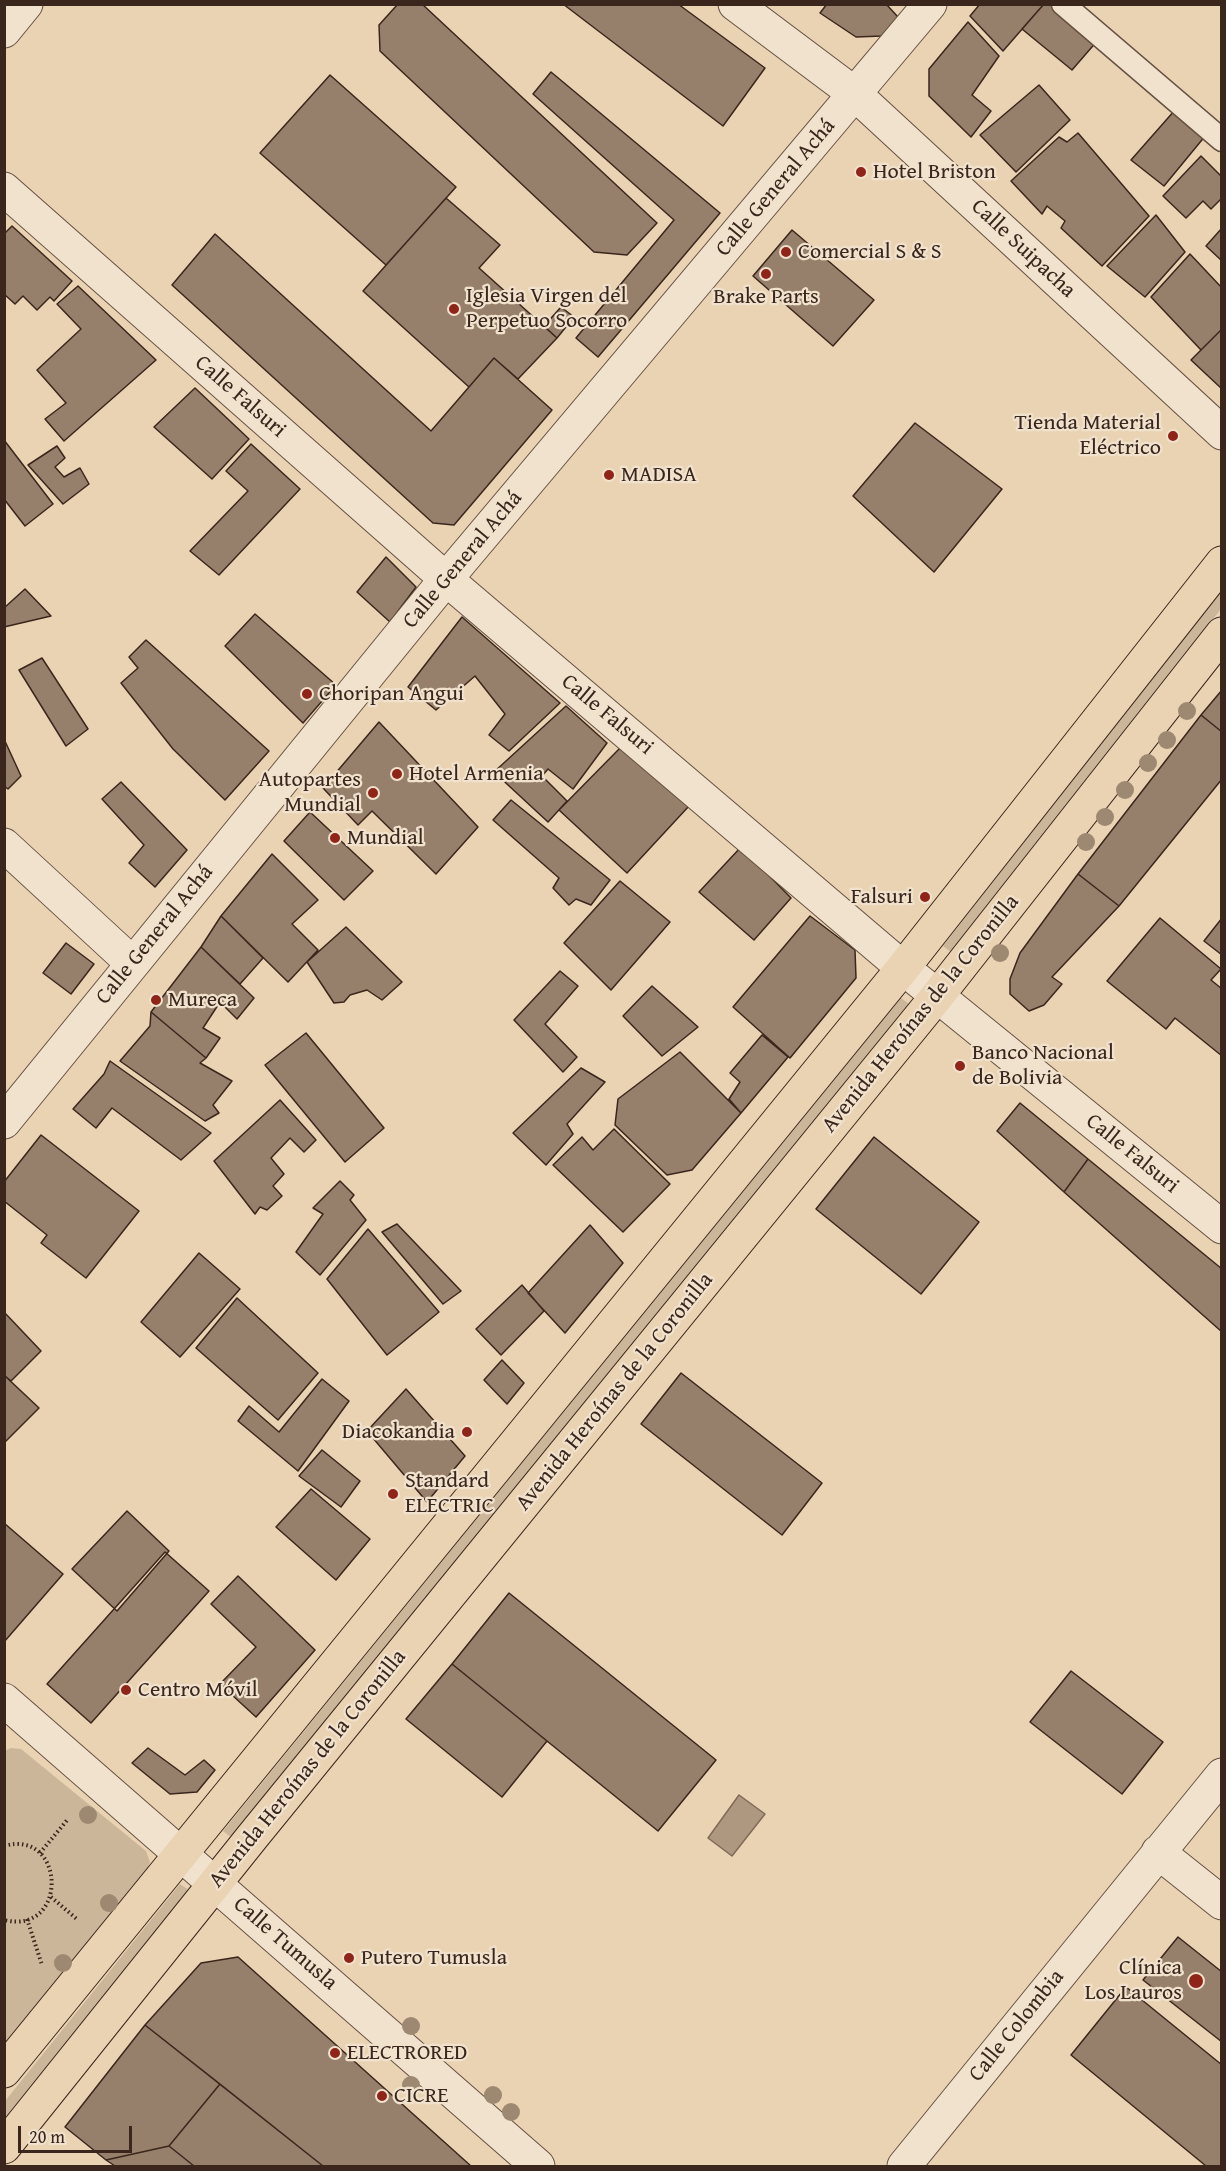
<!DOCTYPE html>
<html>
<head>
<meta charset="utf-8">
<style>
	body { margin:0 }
	#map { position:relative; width:1226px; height:2171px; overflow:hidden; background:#ead3b3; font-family:"Gentium Book Plus",serif }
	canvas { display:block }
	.frame { position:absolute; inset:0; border:6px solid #3a261c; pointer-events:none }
	.scale { position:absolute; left:18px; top:2126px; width:114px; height:27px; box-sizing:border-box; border:3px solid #3a261c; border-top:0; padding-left:8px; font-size:18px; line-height:21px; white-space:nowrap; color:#3a261c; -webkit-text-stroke:4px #f1e2ce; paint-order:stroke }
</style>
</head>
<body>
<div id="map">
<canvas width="1226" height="2171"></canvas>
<div class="frame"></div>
<div class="scale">20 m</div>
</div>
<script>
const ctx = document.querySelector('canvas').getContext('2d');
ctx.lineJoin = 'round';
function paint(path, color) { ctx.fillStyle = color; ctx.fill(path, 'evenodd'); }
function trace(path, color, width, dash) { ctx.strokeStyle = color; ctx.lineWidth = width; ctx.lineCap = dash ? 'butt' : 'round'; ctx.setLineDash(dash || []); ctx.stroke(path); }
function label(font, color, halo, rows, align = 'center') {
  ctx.font = font + ' "Gentium Book Plus",serif'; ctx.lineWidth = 4.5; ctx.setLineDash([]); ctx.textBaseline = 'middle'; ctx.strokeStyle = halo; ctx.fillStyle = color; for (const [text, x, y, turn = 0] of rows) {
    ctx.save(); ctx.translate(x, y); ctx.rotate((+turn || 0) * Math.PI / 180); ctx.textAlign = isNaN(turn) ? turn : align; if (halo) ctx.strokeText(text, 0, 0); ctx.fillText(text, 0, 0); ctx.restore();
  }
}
const green = new Path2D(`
	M1221,590V609L952,953L943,946Z
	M900,997L909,1004L232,1838L223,1831Z
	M11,1748L21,1749L146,1851L150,1862L147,1870L5,2046L4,1751Z
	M180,1884L189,1890L5,2118V2101Z`);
const water = new Path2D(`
	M739,1795L765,1814L732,1856L708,1838Z`);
const building = new Path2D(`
	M398,4H422L657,223L627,255L594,252L380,51L379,25Z
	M563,4H678L765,68L723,126Z
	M827,4H886L898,17L882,36L856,37L820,13Z
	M980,4H1044L1003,51L970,16Z
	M1044,4H1055L1098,40L1072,70L1022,29Z
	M968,22L999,56L972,95L991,111L971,137L929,96V69Z
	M551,72L720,213L598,357L576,338L674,220L533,94Z
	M330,75L456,187L386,265L260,153Z
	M1039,85L1070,120L1016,172L980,135Z
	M1175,110L1206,135L1164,186L1131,160Z
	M1078,133L1149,216L1102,266L1061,228L1065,221L1047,206L1042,214L1011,181L1059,137L1067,142Z
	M1201,156L1222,177V198L1211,209L1203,201L1186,218L1163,196Z
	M446,198L500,245L479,268L557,338L518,379L494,358L469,387L363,291Z
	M1156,215L1185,252L1145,297L1107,266Z
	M12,226L72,281L54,301L50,297L37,310L23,296L15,304L4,294V234Z
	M1222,228V261L1206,246Z
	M792,230L874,300L833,346L753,276Z
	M215,234L431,431L494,358L552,410L454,525L433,523L172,285Z
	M1190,254L1222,288V329L1201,350L1151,297Z
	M78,286L156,360L64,441L45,419L66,403L37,370L81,329L57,304Z
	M561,307L574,317L557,338L544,326Z
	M1222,329V389L1191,360Z
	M195,388L249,439L212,479L154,427Z
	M915,423L1002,489L934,572L853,496Z
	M4,440L53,504L25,526L4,499Z
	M251,444L300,489L219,575L190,551L248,491L226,471Z
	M57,446L65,458L55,467L64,477L80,468L89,484L63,504L28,465Z
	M386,557L416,587L390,622L357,592Z
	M25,589L51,616L4,627V608Z
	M255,614L336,685L303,723L225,646Z
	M462,617L560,703L509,751L489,735L505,714L475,676L436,710L408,687Z
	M146,640L269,751L225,800L173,749L121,683L138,668L129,657Z
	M42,658L88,729L66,746L19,670Z
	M1222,690V732L1201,715Z
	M566,706L607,743L573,789L548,769L542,776L567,801L548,822L494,772Z
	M1201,715L1222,732V779L1119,906L1078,874Z
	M379,722L478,827L436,874L372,811L358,825L323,788Z
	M4,739L21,776L8,789L4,786Z
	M621,747L689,806L627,873L559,810Z
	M121,782L187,850L155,887L129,863L144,845L102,799Z
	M511,800L610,880L591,905L576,899L569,905L553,888L559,878L493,820Z
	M310,812L373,871L344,900L284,841Z
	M741,847L791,898L754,940L699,892Z
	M272,854L318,900L292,924L318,950L288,982L221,916Z
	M1078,874L1119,906L1052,977L1062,984L1044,1005L1029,1011L1010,994V979L1020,953Z
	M620,881L670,922L611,990L564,943Z
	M221,916L263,958L240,984L201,947Z
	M810,916L855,950L856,978L790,1058L733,1007Z
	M1160,918L1221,969L1211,980L1222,989V1056L1175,1018L1166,1029L1107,981Z
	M1222,918V955L1204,941Z
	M346,927L402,982L382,1000L367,990L350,995L344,1002L334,1003L307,962Z
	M66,943L94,964L71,994L43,973Z
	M201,947L254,998L237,1019L220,1002L203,1028L220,1038L206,1058L151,1012Z
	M560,971L578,986L545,1024L577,1057L563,1072L514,1020Z
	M652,986L698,1027L662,1056L623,1016Z
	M151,1012L206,1058L200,1063L232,1081L213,1105L219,1113L205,1121L120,1061L150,1026Z
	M306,1033L384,1128L345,1162L265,1065Z
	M762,1035L788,1057L741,1113L729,1099L740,1082L730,1073Z
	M680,1052L741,1113L692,1170L667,1175L615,1125L618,1099Z
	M110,1061L211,1133L181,1160L112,1108L96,1128L73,1109L104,1074Z
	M581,1068L605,1082L567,1124L573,1134L546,1165L513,1133Z
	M280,1100L316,1140L304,1152L290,1138L271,1158L284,1174L273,1186L282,1196L267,1210L260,1207L255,1214L214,1161Z
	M1020,1103L1088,1159L1064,1192L997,1131Z
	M614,1129L670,1184L623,1232L553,1165L582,1137L593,1150Z
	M41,1135L139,1211L86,1278L41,1243L47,1235L4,1201V1182Z
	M874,1137L979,1222L921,1294L816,1209Z
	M1088,1159L1222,1269V1332L1064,1192Z
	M340,1181L354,1195L350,1200L366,1220L320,1275L296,1252L323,1214L313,1208Z
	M397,1224L461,1291L443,1304L382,1232Z
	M590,1225L623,1263L565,1333L528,1293Z
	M368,1229L439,1312L387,1355L327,1279Z
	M199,1253L240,1289L180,1357L141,1322Z
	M522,1285L544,1311L501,1355L476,1329Z
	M237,1298L318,1373L278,1420L196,1348Z
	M4,1312L41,1351L11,1381L4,1375Z
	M502,1360L524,1383L507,1404L484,1380Z
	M681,1373L822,1483L782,1535L641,1424Z
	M4,1375L39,1408L4,1443Z
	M322,1379L349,1401L298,1471L238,1421L249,1406L279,1432Z
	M406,1389L465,1456L427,1502L367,1431Z
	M322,1450L360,1481L341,1507L299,1476Z
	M311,1489L370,1539L336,1580L276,1527Z
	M127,1511L169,1551L117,1611L72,1569Z
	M4,1523L63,1574L4,1642Z
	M165,1552L209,1591L91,1723L47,1684Z
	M238,1576L315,1650L256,1717L220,1684L256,1647L211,1604Z
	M509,1593L716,1760L658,1831L452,1664Z
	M452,1664L547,1741L502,1797L406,1719Z
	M1071,1671L1163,1742L1122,1794L1030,1722Z
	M148,1748L185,1775L204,1760L215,1770L197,1792L170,1794L132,1763Z
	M1178,1937L1222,1972V2042L1143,1980Z
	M238,1957L471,2166H323L145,2025L201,1963Z
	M1126,1987L1222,2065V2166H1206L1071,2055Z
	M145,2025L220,2084L169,2146L106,2160L65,2127Z
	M220,2084L323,2166H194L169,2146Z
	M169,2146L194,2166H115L106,2160Z`);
const path = new Path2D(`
	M4,1846C66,1828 69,1936 4,1920
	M40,1853L68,1819
	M51,1897L78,1920
	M27,1919L42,1965`);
const service = new Path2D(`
	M1063,4L1222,140`);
const minor = new Path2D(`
	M735,4L855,94L1222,433
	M4,31L26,4
	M4,189L446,579L903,968L1222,1227
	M4,845L132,963
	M4,1122L446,579L930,4
	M4,1700L538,2166
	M1158,1852L1222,1903
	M904,2166L1222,1775`);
const primary = new Path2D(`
	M4,2071L903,968L1222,563
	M4,2147L253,1836L938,995L1222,634`);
const trees = [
	[1187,711],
	[1167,740],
	[1148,763],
	[1125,790],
	[1105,817],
	[1086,842],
	[1000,953],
	[88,1815],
	[109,1903],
	[63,1963],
	[411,2026],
	[411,2085],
	[493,2095],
	[511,2112]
];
const markers = [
	[861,172,6,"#8f2418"],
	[786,252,6,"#8f2418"],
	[766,274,6,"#8f2418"],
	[454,309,6,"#8f2418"],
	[1173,436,6,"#8f2418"],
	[609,475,6,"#8f2418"],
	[307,694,6,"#8f2418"],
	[397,774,6,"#8f2418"],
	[373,793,6,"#8f2418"],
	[335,838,6,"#8f2418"],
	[925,897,6,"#8f2418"],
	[156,1000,6,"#8f2418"],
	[960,1066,6,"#8f2418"],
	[467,1432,6,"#8f2418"],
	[393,1494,6,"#8f2418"],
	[126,1690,6,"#8f2418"],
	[349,1958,6,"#8f2418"],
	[1196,1981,8,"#8f2418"],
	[335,2053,6,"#8f2418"],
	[382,2096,6,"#8f2418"]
];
const poiNames = [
	["Hotel Briston",873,172],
	["Comercial S & S",798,252],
	["Iglesia Virgen del",466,296],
	["Perpetuo Socorro",466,321],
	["Brake Parts",766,297,"center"],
	["Tienda Material",1161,423,"right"],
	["Eléctrico",1161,448,"right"],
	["MADISA",621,475],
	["Choripan Angui",319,694],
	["Hotel Armenia",409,774],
	["Autopartes",361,780,"right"],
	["Mundial",361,805,"right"],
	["Mundial",347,838],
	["Falsuri",913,897,"right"],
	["Mureca",168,1000],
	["Banco Nacional",972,1053],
	["de Bolivia",972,1078],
	["Diacokandia",455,1432,"right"],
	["Standard",405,1481],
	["ELECTRIC",405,1506],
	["Centro Móvil",138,1690],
	["Putero Tumusla",361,1958],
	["Clínica",1182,1968,"right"],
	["Los Lauros",1182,1993,"right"],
	["ELECTRORED",347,2053],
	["CICRE",394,2096]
];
const streetNames = [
	["Calle General Achá",776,188,-50],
	["Calle Suipacha",1023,249,43],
	["Calle Falsuri",240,397,41],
	["Calle General Achá",463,560,-50],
	["Calle Falsuri",607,715,40],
	["Calle General Achá",155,935,-51],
	["Avenida Heroínas de la Coronilla",921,1014,-51],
	["Calle Falsuri",1132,1154,39],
	["Avenida Heroínas de la Coronilla",615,1392,-51],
	["Avenida Heroínas de la Coronilla",308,1769,-51],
	["Calle Tumusla",285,1944,41],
	["Calle Colombia",1017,2026,-51]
];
paint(green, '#ccb699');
paint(water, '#ae9880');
trace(water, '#806a58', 1.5);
paint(building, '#96806b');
trace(building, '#3a261c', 1.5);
trace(service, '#665142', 25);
trace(minor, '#665142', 35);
trace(primary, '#3a261c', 35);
trace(path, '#3a261c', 4, [1.5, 3]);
trace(service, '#f1e2ce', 22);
trace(minor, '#f1e2ce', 33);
trace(primary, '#ead3b3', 33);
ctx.fillStyle = '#9d8871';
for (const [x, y] of trees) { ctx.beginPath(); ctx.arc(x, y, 9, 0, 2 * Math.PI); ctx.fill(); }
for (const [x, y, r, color] of markers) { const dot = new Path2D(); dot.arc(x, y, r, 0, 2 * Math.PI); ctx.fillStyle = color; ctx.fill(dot); trace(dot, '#f1e2ce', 2); }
label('22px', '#3a261c', '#f1e2ce', poiNames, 'left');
label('22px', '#3a261c', '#f1e2ce', streetNames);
</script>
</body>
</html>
